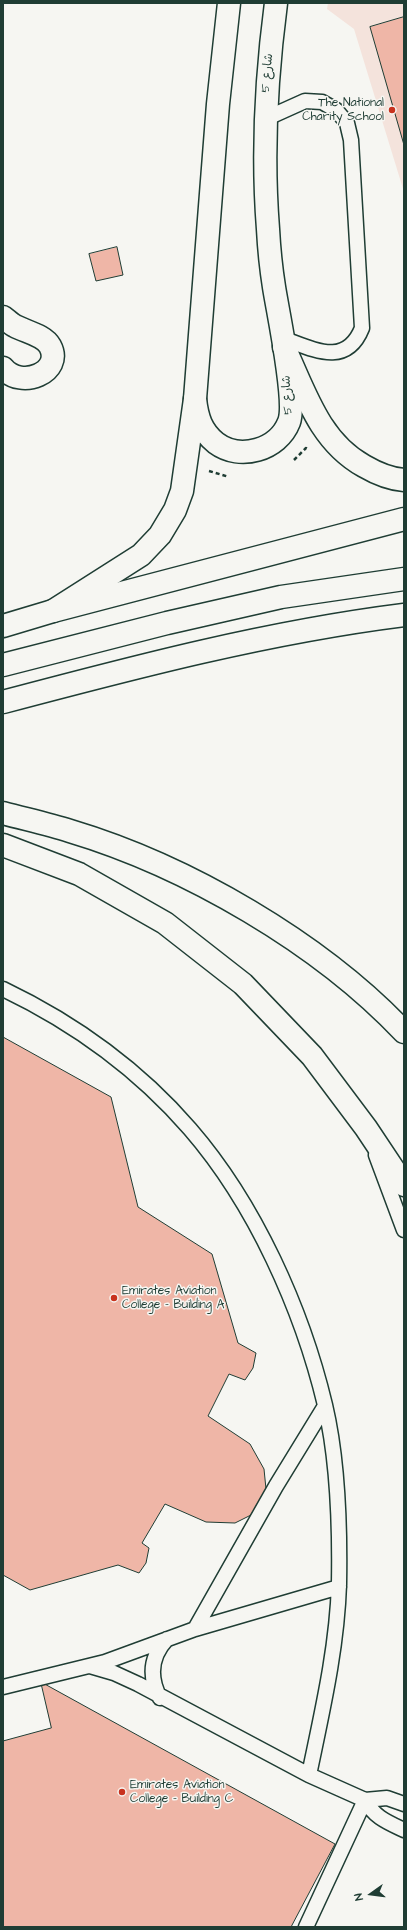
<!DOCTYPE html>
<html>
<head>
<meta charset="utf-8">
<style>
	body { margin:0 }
	#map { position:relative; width:407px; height:1930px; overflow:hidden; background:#f6f6f2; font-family:"Architects Daughter",sans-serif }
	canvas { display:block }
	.frame { position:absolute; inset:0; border:4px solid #1f3d34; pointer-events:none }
	.north { position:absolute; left:351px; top:1874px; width:40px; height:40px; -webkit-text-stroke:3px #f6f6f2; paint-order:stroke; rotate:256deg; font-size:11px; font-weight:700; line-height:16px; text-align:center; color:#1f3d34 }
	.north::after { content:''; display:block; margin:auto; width:14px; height:18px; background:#1f3d34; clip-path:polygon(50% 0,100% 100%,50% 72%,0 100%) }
</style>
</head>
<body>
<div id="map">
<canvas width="407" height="1930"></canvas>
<div class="frame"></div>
<div class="north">N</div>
</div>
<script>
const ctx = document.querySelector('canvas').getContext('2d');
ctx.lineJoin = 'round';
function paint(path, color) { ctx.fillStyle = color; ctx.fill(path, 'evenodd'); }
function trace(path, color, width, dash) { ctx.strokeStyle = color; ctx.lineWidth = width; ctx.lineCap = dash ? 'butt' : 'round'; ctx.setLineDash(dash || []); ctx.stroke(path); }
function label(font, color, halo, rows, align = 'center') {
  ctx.font = font + ' "Architects Daughter","Playpen Sans Arabic",sans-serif'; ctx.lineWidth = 3; ctx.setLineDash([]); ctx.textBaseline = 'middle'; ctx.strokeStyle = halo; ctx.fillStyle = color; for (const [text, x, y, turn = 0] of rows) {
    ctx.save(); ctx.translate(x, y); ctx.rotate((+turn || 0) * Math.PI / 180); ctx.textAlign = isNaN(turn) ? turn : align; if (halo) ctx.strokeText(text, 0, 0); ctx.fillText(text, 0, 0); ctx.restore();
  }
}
const built = new Path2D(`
	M328,3H404V192L354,29L327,9Z`);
const building = new Path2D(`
	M404,17V145L370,27Z
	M117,247L123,275L96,281L89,254Z
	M3,1037L111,1097L138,1207L212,1254L238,1343L256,1353L253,1368L245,1380L229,1374L208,1416L250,1444L264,1469L266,1489L261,1504L251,1515L235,1523L206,1522L165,1504L142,1543L149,1548L146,1563L139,1573L118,1565L30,1590L3,1575Z
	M41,1682L335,1844L291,1927H3V1741L51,1728Z`);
const path = new Path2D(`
	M294,460L306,448L308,449
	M209,471L229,477`);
const lane = new Path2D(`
	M265,119L305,101L322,102L336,110L347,123L351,140L362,328C346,368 313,349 282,338
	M3,989C74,1023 138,1069 190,1129C255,1204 302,1309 325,1405C338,1460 340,1528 339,1584C337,1649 322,1712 309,1775
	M376,1155L404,1230
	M195,1629L276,1486L325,1406
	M90,1666L114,1673L138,1684L309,1775L365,1800L387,1798L404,1804
	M3,1687L105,1662L195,1629L339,1587
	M160,1698C149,1677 150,1657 167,1639
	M365,1800C374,1817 387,1822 404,1830
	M306,1927L365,1800`);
const street = new Path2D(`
	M3,317C7,320 11,324 15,326C26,332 44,335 50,346C64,372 21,390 3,368`);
const secondary = new Path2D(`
	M229,3L218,104L195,399C197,417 201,431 216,443C240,461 278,450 289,422C297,401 278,313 274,287C271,268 269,248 268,229C262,153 266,79 276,3`);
const primary = new Path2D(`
	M3,626L53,611L141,555L160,535L175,510L182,491L195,399
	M3,845L79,874L165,923L243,984L312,1056L366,1128L404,1185`);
const highway = new Path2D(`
	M284,347C305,392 319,441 364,466C376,473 390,479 404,480
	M53,611L404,519
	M3,665L167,623L281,597L404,579
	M3,702C135,667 268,632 404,615
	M3,813C25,819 48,824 70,831C187,866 320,943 404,1032`);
const markers = [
	[392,110,4,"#c8321e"],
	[114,1298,4,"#c8321e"],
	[122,1792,4,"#c8321e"]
];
const streetNames = [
	["شارع 5",268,73,-85],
	["شارع 5",288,395,-93]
];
const poiNames = [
	["The National",384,103,"right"],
	["Charity School",384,117,"right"],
	["Emirates Aviation",122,1291],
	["College - Building A",122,1305],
	["Emirates Aviation",130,1785],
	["College - Building C",130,1799]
];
paint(built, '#f4e3dc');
paint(building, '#efb6a7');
trace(building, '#1f3d34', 1);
trace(lane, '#1f3d34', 17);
trace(street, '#1f3d34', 25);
trace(secondary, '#1f3d34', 25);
trace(primary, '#1f3d34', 25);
trace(highway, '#1f3d34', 25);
trace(path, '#1f3d34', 2.5, [4, 3]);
trace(lane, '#f6f6f2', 14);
trace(street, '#f6f6f2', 22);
trace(secondary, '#f6f6f2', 22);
trace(primary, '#f6f6f2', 22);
trace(highway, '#f6f6f2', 22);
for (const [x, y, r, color] of markers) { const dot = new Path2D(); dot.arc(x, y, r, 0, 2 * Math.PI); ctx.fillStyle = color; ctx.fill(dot); trace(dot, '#f6f6f2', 1.5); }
label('12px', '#1f3d34', '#f6f6f2', streetNames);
label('12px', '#1f3d34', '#f6f6f2', poiNames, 'left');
</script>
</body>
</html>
